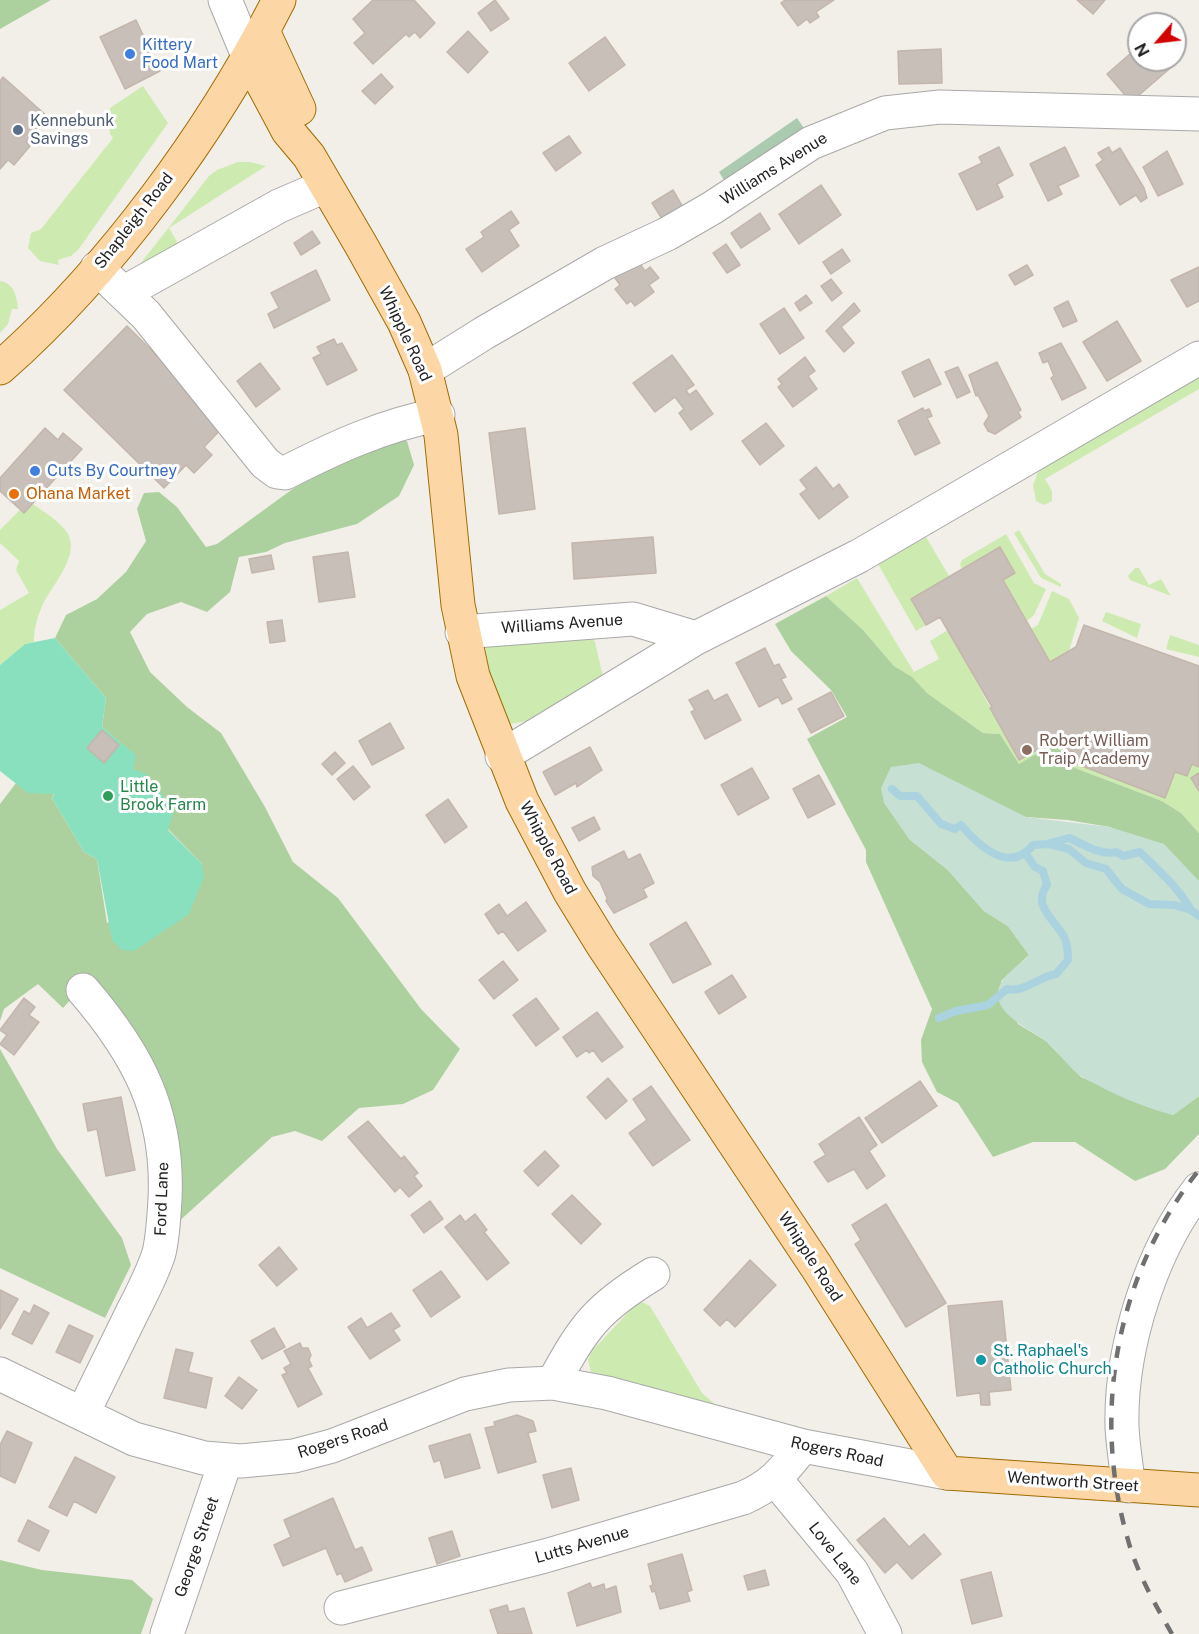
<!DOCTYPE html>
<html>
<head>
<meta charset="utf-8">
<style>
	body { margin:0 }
	#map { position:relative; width:1199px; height:1634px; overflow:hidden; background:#f2efe9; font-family:"Public Sans",sans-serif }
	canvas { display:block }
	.north { position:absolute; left:1127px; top:12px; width:60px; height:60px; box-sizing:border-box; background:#fff; border:2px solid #a7a7a7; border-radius:50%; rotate:242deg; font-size:16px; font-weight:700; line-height:24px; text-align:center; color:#222 }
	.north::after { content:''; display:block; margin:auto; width:21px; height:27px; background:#d40000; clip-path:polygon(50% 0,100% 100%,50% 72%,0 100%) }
</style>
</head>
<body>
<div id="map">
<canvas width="1199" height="1634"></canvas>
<div class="north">N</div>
</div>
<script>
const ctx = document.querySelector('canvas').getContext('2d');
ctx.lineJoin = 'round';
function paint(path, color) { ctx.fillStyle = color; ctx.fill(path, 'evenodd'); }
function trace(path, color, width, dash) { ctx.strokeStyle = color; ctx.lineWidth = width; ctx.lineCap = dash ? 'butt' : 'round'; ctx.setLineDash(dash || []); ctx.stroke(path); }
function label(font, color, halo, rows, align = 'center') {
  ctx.font = font + ' "Public Sans",sans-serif'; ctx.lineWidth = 6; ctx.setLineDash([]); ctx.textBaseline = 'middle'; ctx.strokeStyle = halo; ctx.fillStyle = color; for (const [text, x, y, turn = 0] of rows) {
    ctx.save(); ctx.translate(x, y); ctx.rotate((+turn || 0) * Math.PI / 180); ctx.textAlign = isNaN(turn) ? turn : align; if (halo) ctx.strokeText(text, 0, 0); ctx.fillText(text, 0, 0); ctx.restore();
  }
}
const grass = new Path2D(`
	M143,86L168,123L78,250L71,256L58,260L59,265L40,261L28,248L31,233L41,229L113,138L110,134V108Z
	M238,162H250L266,166L169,228L179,245L137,268L209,176L217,170Z
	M0,281C14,283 17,296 18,309H12L8,324L0,333Z
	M1199,376V389L1045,479L1052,491V501L1044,505L1036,501L1033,485L1039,469Z
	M33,504C44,512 61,522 68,534C80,557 51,586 42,606C37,618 34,629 34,642L25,644L0,665V610L29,593L16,570L19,561L0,543V530L20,510L24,513Z
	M1019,530L1045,574L1061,584V587L1041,578L1014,533Z
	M1006,534L1034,583L1046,589L1034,615L1027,621L1003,580L1015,573L1000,547L962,569L960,564L962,560Z
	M926,537L949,576L911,599L926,625L916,631L878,564Z
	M1135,568H1139L1149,585L1161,579L1171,596L1130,580L1128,576Z
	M857,578L914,672L939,659L930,641L948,630L1019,760L1057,739L1061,748L1073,752L1069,761L1165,797L1175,772L1187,776L1192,764L1199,767V833L1181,813L1162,801L1067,765L1065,760L1019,764L1000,734L983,733L927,693L912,678L894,666L863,630L826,596Z
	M1052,591L1069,599L1079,618L1069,651L1050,662L1031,629L1038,625Z
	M1106,612L1141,624L1137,638L1102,621Z
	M590,635L595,642L604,681L527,721L510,724C501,715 482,658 486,645Z
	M1170,635L1199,645V657L1166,649Z
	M642,1302L650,1306L702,1393L717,1406L591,1372L588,1360L592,1351L635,1305Z`);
const forest = new Path2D(`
	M0,0H51L0,29Z
	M381,441H407L414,465L399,496L357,524L285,543L266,552L239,557L230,592L207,612L181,602L147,614L130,632L150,672L187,707L221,733L265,807L293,862L338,898L421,1009L460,1049L433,1090L403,1104L359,1108L322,1141L295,1131L272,1137L176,1224L182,1190L169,1100L153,1063L86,983L63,1008L38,984L4,1009L0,1021V804L16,783L29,793H54L52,798L84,852L97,859L107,923L202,864L168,829L132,769L135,755L102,727L106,698L55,638L66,615L97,599L126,572L146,541L137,509L144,493L159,492L177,507L206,547L217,544L294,488Z
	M826,596L863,630L894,666L912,677L927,693L983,733L1000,734L1019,764L1055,743L1059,750L1068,753L1065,760L1067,765L1162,801L1181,813L1199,833V881L1110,827L1067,820L1026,817L909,839L948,870L984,911L1008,926L1029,955L1001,981L1018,1024L1046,1041L1081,1077L1173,1115L1199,1096V1134L1165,1169L1135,1181L1075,1142H1033L993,1157L958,1103L937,1092L922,1062L921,1040L932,1009L866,862V850L807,739L847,717L831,690L791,651L775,624Z
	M0,1049L57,1149L122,1238L131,1265L105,1318L0,1268Z
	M0,1560L42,1570L132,1580L153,1599L141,1634H0Z`);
const wetland = new Path2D(`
	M919,763L1026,817L1110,827L1164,844L1199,881V1096L1173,1115C1142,1107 1111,1093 1084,1078C1070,1070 1060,1053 1048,1043C1034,1031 996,1016 998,993C999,976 1019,967 1029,955L1008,926L984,911L948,870L909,839L884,803L881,788L891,767Z`);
const cemetery = new Path2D(`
	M797,118L806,131L727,185L719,172Z`);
const pitch = new Path2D(`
	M55,638L106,698L102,727L136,755L133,769L146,774L174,810L168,830L202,864L204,877L189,914L134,951L122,950L112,940L97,859L84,852L52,798L54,794L28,793L0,771V665L25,644Z`);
const stream = new Path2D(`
	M892,789L900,796H917L941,824L955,829L961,825C978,845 1009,875 1033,845L1049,844L1069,849L1086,863L1106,869L1122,889L1149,904L1174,905L1191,910L1199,916
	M1050,843L1069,838C1083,844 1101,856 1116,852L1123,856L1140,852C1159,871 1177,886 1191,910
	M939,1018L956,1011L988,1005L1007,989C1024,993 1038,977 1056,974L1068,960C1068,951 1067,939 1061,932C1051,917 1033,904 1047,885L1043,871L1035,867L1026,854`);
const building = new Path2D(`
	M373,0H414L435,23L420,38L415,32L409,37L406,34L373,64L354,43L365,33L353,19Z
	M495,0L509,19L491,31L478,13Z
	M785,0H834L816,12L819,17L810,23L807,19L798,26L781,3Z
	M1077,0H1105L1093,14Z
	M136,20L160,71L125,89L100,37Z
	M468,31L488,52L468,73L447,52Z
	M605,37L625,65L589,91L569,63Z
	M1139,46V60H1172L1175,64L1131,102L1107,74Z
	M941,49L942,83L899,84L898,51Z
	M381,74L393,87L375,104L362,91Z
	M3,77L48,117L26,142L30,146L14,165L8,160L0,169V81Z
	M569,136L581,153L556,171L543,153Z
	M999,147L1013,175L997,184L1003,197L977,210L959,174L982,163L979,157Z
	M1065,147L1079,176L1058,186L1062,194L1048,201L1030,164Z
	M1109,147L1112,153L1120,148L1144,188L1147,198L1141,202L1136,195L1120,205L1096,165L1103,160L1098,153Z
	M1167,151L1183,184L1158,196L1143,167Z
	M821,185L841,215L799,244L779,214Z
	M673,190L684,209L664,222L652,203Z
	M511,211L519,223L509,230L519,246L482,272L466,249L484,237L481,232Z
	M760,213L770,229L741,248L731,233Z
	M312,231L320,243L301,255L294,243Z
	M726,244L740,265L727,273L713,253Z
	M842,249L850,261L831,274L823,262Z
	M638,261L645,271L650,267L659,278L649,285L654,292L635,306L631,301L627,304L615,289L620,285L615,278Z
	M1027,265L1033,275L1015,285L1009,275Z
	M1199,267V301L1187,307L1171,280Z
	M316,270L330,300L274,328L268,314L279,308L271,293Z
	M831,279L842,293L832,301L821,286Z
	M806,295L812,303L800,311L795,303Z
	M1068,301L1077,321L1063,327L1054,308Z
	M854,303L860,311L841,327L854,343L844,352L826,331Z
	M784,308L804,338L780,354L760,324Z
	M1117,321L1141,361L1107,381L1083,342Z
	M127,326L226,424L204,447L212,455L194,473L186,465L164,488L64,390Z
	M334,339L337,345L342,343L357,370L327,385L313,358L321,354L317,347Z
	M1061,343L1086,388L1062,400L1051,378L1054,376L1048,361L1043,363L1039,353Z
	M672,355L694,385L686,390L689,395L696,390L713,414L691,430L679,413L684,409L675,397L655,412L633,383Z
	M805,357L815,371L808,376L817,389L793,407L778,387L782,384L778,379Z
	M929,359L941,384L914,397L902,372Z
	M997,362L1021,410L1018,412L1021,417L995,434L988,431L984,424L989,416L978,395L976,396L969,375Z
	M260,363L280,389L256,407L237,381Z
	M958,367L970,392L957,398L945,372Z
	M923,408L924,411L929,409L932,416L927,418L940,443L915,455L898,421Z
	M766,423L784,446L760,465L742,441Z
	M45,428L58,440L63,433L82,449L24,513L0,491V478Z
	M525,428L535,509L499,514L489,433Z
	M816,467L833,489L839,484L848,497L819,519L800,494L807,489L800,480Z
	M653,537L656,573L574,579L572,543Z
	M1000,547L1015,573L1003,580L1050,662L1076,647L1084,625L1199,666V767L1192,764L1187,776L1175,772L1165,798L1069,761L1073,752L1061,748L1057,739L1019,760L990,708L992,707L940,617L926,625L911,599Z
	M348,552L355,597L319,602L313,557Z
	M271,555L274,569L252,573L249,559Z
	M282,620L285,641L270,643L267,622Z
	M765,648L774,666L779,664L786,677L781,679L792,699L782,704L778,697L759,707L736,663Z
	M708,690L714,701L727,694L741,720L705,739L691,712L695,710L689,700Z
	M831,692L844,716L811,733L798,709Z
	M390,723L404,748L372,765L359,741Z
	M102,730L119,745L104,763L87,748Z
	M590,747L602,770L577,787L576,783L555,795L543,772Z
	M335,752L345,763L332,775L322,764Z
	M353,766L370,787L354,800L337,779Z
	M752,768L769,798L738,815L721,785Z
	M1199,773V791L1191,778Z
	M819,775L835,804L808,818L793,789Z
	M448,799L467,827L445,843L426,815Z
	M594,817L600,829L579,841L572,828Z
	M624,851L628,860L640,854L654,883L643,889L647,897L614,913L606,901L607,898L600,882L593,876L592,867Z
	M526,902L546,931L518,951L503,931L498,934L485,914L499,904L507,916Z
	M686,922L711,964L673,983L650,944Z
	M503,961L518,980L494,999L479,980Z
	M732,975L746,997L719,1014L705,992Z
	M24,998L35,1007L29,1015L39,1022L14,1055L0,1044L7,1035L0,1030Z
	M536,998L559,1029L536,1046L513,1015Z
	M597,1012L623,1047L602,1062L593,1050L589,1053L587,1050L577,1057L563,1037Z
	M608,1078L627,1101L606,1119L587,1097Z
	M920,1081L937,1106L882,1143L865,1118Z
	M651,1086L690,1140L653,1166L629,1133L647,1120L633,1099Z
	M121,1097L135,1170L106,1176L97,1129L88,1131L83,1104Z
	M859,1117L877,1145L869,1151L885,1176L867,1189L854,1169L828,1182L814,1162L826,1155L819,1144Z
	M368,1121L401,1159L404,1156L418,1173L414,1176L422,1186L409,1197L400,1187L395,1192L348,1137Z
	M545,1151L559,1166L538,1186L524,1171Z
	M572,1195L601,1224L581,1244L552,1214Z
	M430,1201L443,1219L424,1233L411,1215Z
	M886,1204L946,1303L906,1327L855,1244L861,1240L852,1225Z
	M475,1214L487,1230L484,1232L509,1263L487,1280L445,1227L460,1215L465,1222Z
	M279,1247L297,1269L277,1286L259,1265Z
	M750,1260L776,1285L735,1327L727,1319L720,1326L704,1310Z
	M441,1271L460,1297L431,1317L413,1290Z
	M0,1290L18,1299L0,1329Z
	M1002,1301L1011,1390L989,1392L990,1405H981L980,1393L957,1396L948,1306Z
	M34,1305L49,1313L32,1344L12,1334L24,1311L30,1314Z
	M391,1313L400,1326L393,1330L400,1340L370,1359L348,1327L361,1318L367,1328Z
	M69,1325L93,1336L80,1363L56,1352Z
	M274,1328L285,1347L262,1359L251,1341Z
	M300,1343L302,1348H308L311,1355L309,1360L312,1366L308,1368L322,1394L298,1407L282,1375L287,1373L284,1368L291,1364L284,1351Z
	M176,1349L193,1353L188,1372L212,1378L206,1408L164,1398Z
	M239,1377L257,1390L242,1409L225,1396Z
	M517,1415L533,1421L536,1431L528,1433L536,1462L498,1473L485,1428L495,1426L494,1422Z
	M7,1431L32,1443L15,1483L0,1476V1445Z
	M470,1434L480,1468L445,1478L440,1460L434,1462L429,1446Z
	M75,1457L115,1477L96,1513L74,1501L67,1516L49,1507Z
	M571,1468L579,1500L552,1508L543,1475Z
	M333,1498L355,1550L362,1547L372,1570L345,1582L341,1573L337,1575L326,1548L283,1566L274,1545L291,1537L284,1520Z
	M884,1518L909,1547L924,1534L941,1554L912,1579L897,1562L885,1573L857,1540Z
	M28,1520L49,1531L39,1551L18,1541Z
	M452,1531L460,1556L437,1564L429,1538Z
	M682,1554L692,1590L687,1592L690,1601L660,1609L655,1591L652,1592L650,1586L653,1585L648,1564Z
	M765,1570L769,1585L748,1590L744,1576Z
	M991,1572L1002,1616L972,1624L961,1580Z
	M590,1583L592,1588L604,1584L605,1590L616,1586L621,1612L577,1626L568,1593Z
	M507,1605L509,1612L524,1608L532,1634H498L490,1610Z`);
const minor = new Path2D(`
	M225,0L249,58
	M97,268L146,315L265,463L277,472L285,473C334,448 383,425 438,415
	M125,292L279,206L325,186
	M425,370L484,333L605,263L667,234L712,208L811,143L885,113L940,107L1199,114
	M462,632L633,619L696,638
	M502,756L696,638L859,556L1199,358
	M0,1374L134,1439L204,1458L241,1461L294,1456L332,1446L465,1394L509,1385L553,1383L607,1393L803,1446L947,1473
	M553,1383C584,1326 597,1308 653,1274
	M83,1413C99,1380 115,1348 131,1315C141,1295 152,1275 159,1253C163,1236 164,1217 165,1199C169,1112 138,1054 83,990
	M776,1480L852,1572L885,1634
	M1129,1486C1126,1466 1123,1446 1122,1427C1120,1348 1151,1250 1199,1189
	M341,1608L545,1556L743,1498C773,1485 783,1471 803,1446
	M167,1634L226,1460`);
const major = new Path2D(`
	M263,31L299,109
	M249,58L288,131L309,156L361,245L404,322L425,370L441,435L458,605L473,676L522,801L570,892L602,944L816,1266L947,1473L1199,1490
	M0,368C111,270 212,132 279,0`);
const rail = new Path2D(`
	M1172,1634C1155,1604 1137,1573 1128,1540C1091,1413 1116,1274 1199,1170`);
const markers = [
	[130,54,6,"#3f7fe0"],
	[18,130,6,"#5c6f8a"],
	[35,471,6,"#3f7fe0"],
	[14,494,6,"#e8710a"],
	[1027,750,6,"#8d6e63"],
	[108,796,6,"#2e9e5b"],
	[981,1360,6,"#0f9aa8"]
];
const shopNames = [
	["Kittery",142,45],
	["Food Mart",142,63],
	["Cuts By Courtney",47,471]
];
const serviceNames = [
	["Kennebunk",30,121],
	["Savings",30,139]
];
const streetNames = [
	["Williams Avenue",774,169,-32],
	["Shapleigh Road",134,221,-52],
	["Whipple Road",405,334,65],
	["Williams Avenue",562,624,-4],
	["Whipple Road",548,848,62],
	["Ford Lane",162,1199,-88],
	["Whipple Road",810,1257,57],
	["Rogers Road",343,1439,-18],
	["Rogers Road",837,1452,12],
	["Wentworth Street",1073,1482,4],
	["Lutts Avenue",582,1545,-16],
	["George Street",197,1547,-71],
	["Love Lane",835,1554,52]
];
const foodNames = [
	["Ohana Market",26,494]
];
const educationNames = [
	["Robert William",1039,741],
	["Traip Academy",1039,759]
];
const leisureNames = [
	["Little",120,787],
	["Brook Farm",120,805]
];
const cultureNames = [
	["St. Raphael's",993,1351],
	["Catholic Church",993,1369]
];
paint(grass, '#cdebb0');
paint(forest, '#add19e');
paint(wetland, '#c6e0d4');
paint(cemetery, '#aacbaf');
paint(pitch, '#88e0be');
trace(stream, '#aad3df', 8);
paint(building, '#c7bfb8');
trace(building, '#c4b6ab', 1.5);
trace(minor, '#a9a9a9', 35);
trace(major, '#a06b00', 35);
trace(minor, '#fff', 33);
trace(major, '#fcd6a4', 33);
trace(rail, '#707070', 4.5, [12, 12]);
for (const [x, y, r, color] of markers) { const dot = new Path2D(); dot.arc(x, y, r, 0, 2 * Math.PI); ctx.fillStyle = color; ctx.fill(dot); trace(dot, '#fff', 2); }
label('16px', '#366cbe', '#fff', shopNames, 'left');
label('16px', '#4e5e75', '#fff', serviceNames, 'left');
label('16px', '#222', '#fff', streetNames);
label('16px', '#c56008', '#fff', foodNames, 'left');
label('16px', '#785e54', '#fff', educationNames, 'left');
label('16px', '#27864d', '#fff', leisureNames, 'left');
label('16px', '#0d838f', '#fff', cultureNames, 'left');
</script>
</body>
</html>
